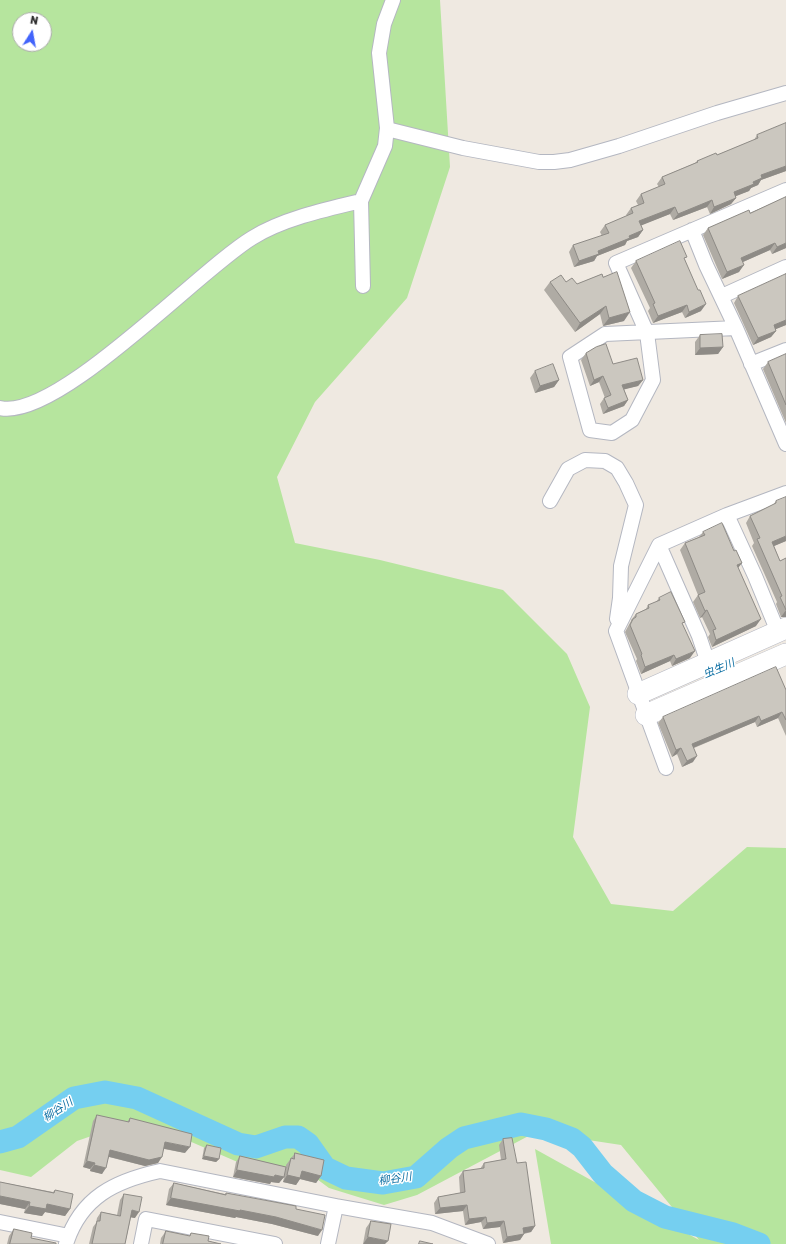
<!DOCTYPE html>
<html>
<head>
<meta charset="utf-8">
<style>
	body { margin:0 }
	#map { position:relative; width:786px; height:1244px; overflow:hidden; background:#efe9e1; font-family:Rubik,sans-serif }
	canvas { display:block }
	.north { position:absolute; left:12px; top:12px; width:40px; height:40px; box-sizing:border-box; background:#fff; border:1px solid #ababab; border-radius:50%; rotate:11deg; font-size:11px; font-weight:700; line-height:16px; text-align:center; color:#2e2e2e }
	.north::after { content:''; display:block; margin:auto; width:14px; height:18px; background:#4264fb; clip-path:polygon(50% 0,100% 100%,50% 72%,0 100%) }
</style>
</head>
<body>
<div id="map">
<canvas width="786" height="1244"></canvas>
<div class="north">N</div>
</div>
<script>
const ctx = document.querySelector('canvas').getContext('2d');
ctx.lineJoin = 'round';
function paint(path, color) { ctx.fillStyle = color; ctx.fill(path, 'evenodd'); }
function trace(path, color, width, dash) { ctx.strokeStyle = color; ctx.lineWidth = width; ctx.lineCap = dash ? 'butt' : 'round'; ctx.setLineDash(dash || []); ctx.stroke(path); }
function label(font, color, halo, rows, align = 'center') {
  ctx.font = font + ' Rubik,"Noto Sans JP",sans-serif'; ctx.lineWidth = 3; ctx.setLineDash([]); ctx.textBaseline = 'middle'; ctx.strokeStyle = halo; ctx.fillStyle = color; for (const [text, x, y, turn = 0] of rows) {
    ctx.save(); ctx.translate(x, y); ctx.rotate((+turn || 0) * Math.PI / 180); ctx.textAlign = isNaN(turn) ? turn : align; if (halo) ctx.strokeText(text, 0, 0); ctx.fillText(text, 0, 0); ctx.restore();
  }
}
const green = new Path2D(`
	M0,0H440L450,167L407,298L315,402L277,477L295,543L380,560L503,590L567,654L590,707L573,837L611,904L673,911L747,847L786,848V1244H551L535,1149L699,1240L621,1145L536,1132L417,1195L384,1205L329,1188L302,1168L249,1167L173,1134L132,1122L77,1141L31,1177L0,1170ZM20,20H44V44H20Z`);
const river = new Path2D(`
	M0,1142L18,1137L74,1098L105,1092L137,1098L238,1144L256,1147L285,1137H298L308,1144L325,1168L346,1178L383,1183L416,1177L449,1148L464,1138L521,1124L546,1129L572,1139L582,1147L603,1174L634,1201L665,1217L733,1234L759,1244`);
const street = new Path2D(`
	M387,129L463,148L539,162H554L570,160L619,146L717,113L786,93
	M786,190L616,263L647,333L653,380L632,420L612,433L590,430L570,357L605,334L736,328L786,444
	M692,230L706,265L736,328
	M363,286L361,201L385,146L387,128L379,53L384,24L393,0
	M722,296L786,267
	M751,364L786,350
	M0,408C57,421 199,270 252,238C282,219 327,209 361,201
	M550,501L568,469L585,460L605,461L617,468L626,483L636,505L621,566L620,598L617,619
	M727,515L755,576L778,632
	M659,545L699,636L708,663
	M666,768L616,631L659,545L727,515L786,493
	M0,1222L69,1236
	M66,1244C81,1197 115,1181 160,1171L336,1206L432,1223L488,1244
	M141,1244L146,1219L275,1244
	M328,1244L336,1206`);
const secondary = new Path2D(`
	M638,694L786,628
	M646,715L786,654`);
const wall = new Path2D(`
	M786,123V171L761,180L758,185L751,188L749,191L735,196L736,198L731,204L710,214L707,207L673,220L670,214L641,225L643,230L638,237L627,241L625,245L597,256L594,261L574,267L569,252L573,245L602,236L600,232L605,225L627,216L626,215L631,208L638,205L636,201L641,194L659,187L657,184L662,177L695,163L697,161L717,155L754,140L757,135Z
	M786,197V248L772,254L770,250L743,262L739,272L722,279L703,235L708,228L750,213Z
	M685,260L701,311L685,318L682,312L653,323L648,311L650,308L631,268L636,261Z
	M786,273V325L775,329L776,331L771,337L753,345L734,303L738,296L784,275Z
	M602,274L624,321L603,326L600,314L575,332L544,290L550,282H566L577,284Z
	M700,335L723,347L718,354L695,355V342Z
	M586,353L613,364L643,380L638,386L624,389L628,400L624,406L603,414L600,404L604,398H605L599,382L590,386L581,360Z
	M786,354V423L763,369L768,362Z
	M535,371L559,380L554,387L535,393L530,378Z
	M776,501L786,541L774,546L780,561L786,558V617H781L776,604L777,602L752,546L754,543L746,523L750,516L773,505Z
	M703,532L734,551L742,563L738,568L756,626L712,647L708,637L710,634L702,617L700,618L693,602L698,595L680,550L685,543L699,537Z
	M659,598L683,625L690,658L672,666L670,661L641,674L636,661L637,659L625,632L631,621V620L636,614L646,609L648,605L656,602Z
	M786,690V736L778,718L757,727L755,722L694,748L693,762L682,767L677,754L672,757L658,723L663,717Z
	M97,1115L127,1122L130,1118L185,1153L164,1149L158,1163L145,1166L109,1157L102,1174L90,1171V1169L83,1167L93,1121Z
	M503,1139L517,1163L535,1226L531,1232L524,1234L520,1240L503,1243L500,1227L483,1229L481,1222L465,1225L463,1211L435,1214L434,1203L438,1197L460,1193L459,1177L463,1171L480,1169L484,1163L501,1160L499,1145Z
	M207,1145L219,1159L216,1162L202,1159L204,1148Z
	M295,1153L321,1176L316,1183L300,1179L296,1185L283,1182L284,1177L279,1183L271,1182L270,1184L233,1177L236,1162L240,1156L286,1167V1165Z
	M0,1182L53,1192L55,1190L70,1209L65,1216L45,1212L42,1216L24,1213L25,1209L0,1204Z
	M174,1183L225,1194L226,1193L296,1209L318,1236L272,1224L236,1217L235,1218L166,1205L169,1189Z
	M124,1194L135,1218L131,1217L125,1244H89L93,1227L96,1223L97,1218L101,1212L117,1215L120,1200Z
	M371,1221L391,1224L363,1244L366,1228Z
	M14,1229L31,1238L56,1244H7L9,1236Z
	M166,1231L189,1236L191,1233L208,1241L221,1244H160L161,1238Z`);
const shadedWall = new Path2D(`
	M786,166V171L761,180L758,185L751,188L749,191L729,199L734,192L753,182L761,175Z
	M736,198L731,204L710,214L714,207Z
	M712,200L707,207L673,220L678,214Z
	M675,207L670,214L635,228L639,221Z
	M643,230L638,237L627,241L625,245L597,256L594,261L574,267L579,261L629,236Z
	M775,243L770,250L736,265L741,258Z
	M786,243V248L772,254L777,247Z
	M744,265L739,272L722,279L727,272Z
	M706,304L701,311L685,318L689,312Z
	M687,305L682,312L653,323L658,316Z
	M606,306L600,314L575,332L580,323Z
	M630,312L624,321L603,326L609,318Z
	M786,320V325L769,332L774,325Z
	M776,331L771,337L753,345L758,338Z
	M723,347L718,354L695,355L700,348Z
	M603,376L599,382L590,386L594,380Z
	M559,380L554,387L535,393L540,386Z
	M643,380L638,386L618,391L622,385Z
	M628,400L624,406L603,414L608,408Z
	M786,536V541L767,549L772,542Z
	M742,563L737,569V565Z
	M707,610L702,617L700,618L705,611Z
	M786,610V617H781Z
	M761,619L756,626L712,647L716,640Z
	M695,651L690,658L672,666L676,659Z
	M674,655L670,661L641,674L645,667Z
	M782,712L778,718L757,727L761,721Z
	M759,716L755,722L688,750L692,744Z
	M681,748L677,754L672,757L676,750Z
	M697,756L693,762L682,767L687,761Z
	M165,1142L190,1147L185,1153L161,1148Z
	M110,1150L162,1157L158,1163L145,1166L106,1156Z
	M204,1156L219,1159L216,1162L202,1159Z
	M87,1161L95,1163L90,1169L83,1167Z
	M94,1165L106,1168L102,1174L90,1171Z
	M237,1170L275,1175L284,1177L279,1183L271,1182L270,1184L233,1177Z
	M302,1171L321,1176L316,1183L300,1179L296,1185L283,1182L287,1175Z
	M0,1196L30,1202L25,1209L0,1204Z
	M171,1198L240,1210L276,1217L322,1230L318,1236L272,1224L236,1217L235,1218L166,1205Z
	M47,1204L70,1209L65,1216L45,1212L42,1216L24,1213L29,1206Z
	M467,1205L463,1211L435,1214L440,1208Z
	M132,1210L139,1212L135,1218L128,1217Z
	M486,1217L481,1222L465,1225L469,1219Z
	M504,1221L500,1227L483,1229L487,1223Z
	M535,1226L531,1232L519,1234L523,1228Z
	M524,1234L520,1240L503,1243L507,1237Z
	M368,1237L388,1241L385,1244H363Z`);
const building = new Path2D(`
	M786,123V166L761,175L762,178L753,182L754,184L734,192L736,198L714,207L712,200L678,214L675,207L639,221L643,230L629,236L630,238L598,251L599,254L579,261L573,245L609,233L605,225L633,213L631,208L644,203L641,194L665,184L662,177L698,162L697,161L716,153L717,155L758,138L757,135Z
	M786,197V243L777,247L775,243L741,258L744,265L727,272L708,228L749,210L750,213Z
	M680,241L687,257L684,258L698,290H700L706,304L689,312L687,305L658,316L653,304L655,303L636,261Z
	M617,272L630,312L609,318L606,306L580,323L550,282L561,275L566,282L572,278L577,284L602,274L603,277Z
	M786,274V320L774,325L776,331L758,338L738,296Z
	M722,334L723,347L700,348V335Z
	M606,344L613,364L637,358L643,380L622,385L628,400L608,408L604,398L611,395L603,376L594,380L586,353L596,347Z
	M786,354V405L768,362Z
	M553,364L559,380L540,386L535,371Z
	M786,497V536L772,542L780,561L786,558V610L780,597L782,596L757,539L760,538L750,516L776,503V501Z
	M722,523L734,551L736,550L742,563L737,565L761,619L716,640L713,630L716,629L707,610L705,611L698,595L705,592L685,543L705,535L703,532Z
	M671,592L685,622L682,623L695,651L676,659L674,655L645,667L641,655L642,654L630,625L633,619L636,617V614L649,608L648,605L660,600L659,598Z
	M776,667L786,690V720L782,712L761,721L759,716L692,744L697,756L687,761L681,748L676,750L663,717Z
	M97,1115L129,1122L130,1118L192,1134L190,1147L165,1142L162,1157L149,1160L110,1150L106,1168L94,1165L95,1163L87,1161Z
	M512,1138L517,1163L526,1162L535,1226L523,1228L524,1234L507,1237L504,1221L487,1223L486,1217L469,1219L467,1205L440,1208L438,1197L465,1192L463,1171L484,1168V1163L506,1159L503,1139Z
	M207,1145L221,1148L219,1159L204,1156Z
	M295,1153L324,1160L321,1176L302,1171L300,1178L287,1175L291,1158L294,1159Z
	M240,1156L286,1167L284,1177L275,1175L274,1177L237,1170Z
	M0,1182L54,1193L55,1190L73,1194L70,1209L47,1204L46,1209L29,1206L30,1202L0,1196Z
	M174,1183L226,1195V1193L296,1206V1209L325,1215L322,1230L276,1217L240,1210V1211L171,1198Z
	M124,1194L142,1197L139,1212L132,1210L125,1244H92L97,1221H100L101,1212L120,1216Z
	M371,1221L391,1224L388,1241L368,1237Z
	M14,1229L32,1233L31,1238L56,1243V1244H10Z
	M166,1231L190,1236L191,1233L209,1236L208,1241L221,1244H163Z
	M420,1241L433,1244H419Z`);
const waterNames = [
	["虫生川",719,669,-23],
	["柳谷川",58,1110,-33],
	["柳谷川",395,1179,-8]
];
paint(green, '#b6e59e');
trace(river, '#75cff0', 23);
trace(street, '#b4b7c1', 16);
trace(secondary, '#b4b7c1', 22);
trace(street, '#fff', 14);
trace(secondary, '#fff', 21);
paint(wall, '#afaba4');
paint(shadedWall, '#8e8b86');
paint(building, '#cbc7bf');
trace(building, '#8e8b86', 1);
label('italic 11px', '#0d6fa3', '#fff', waterNames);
</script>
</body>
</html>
